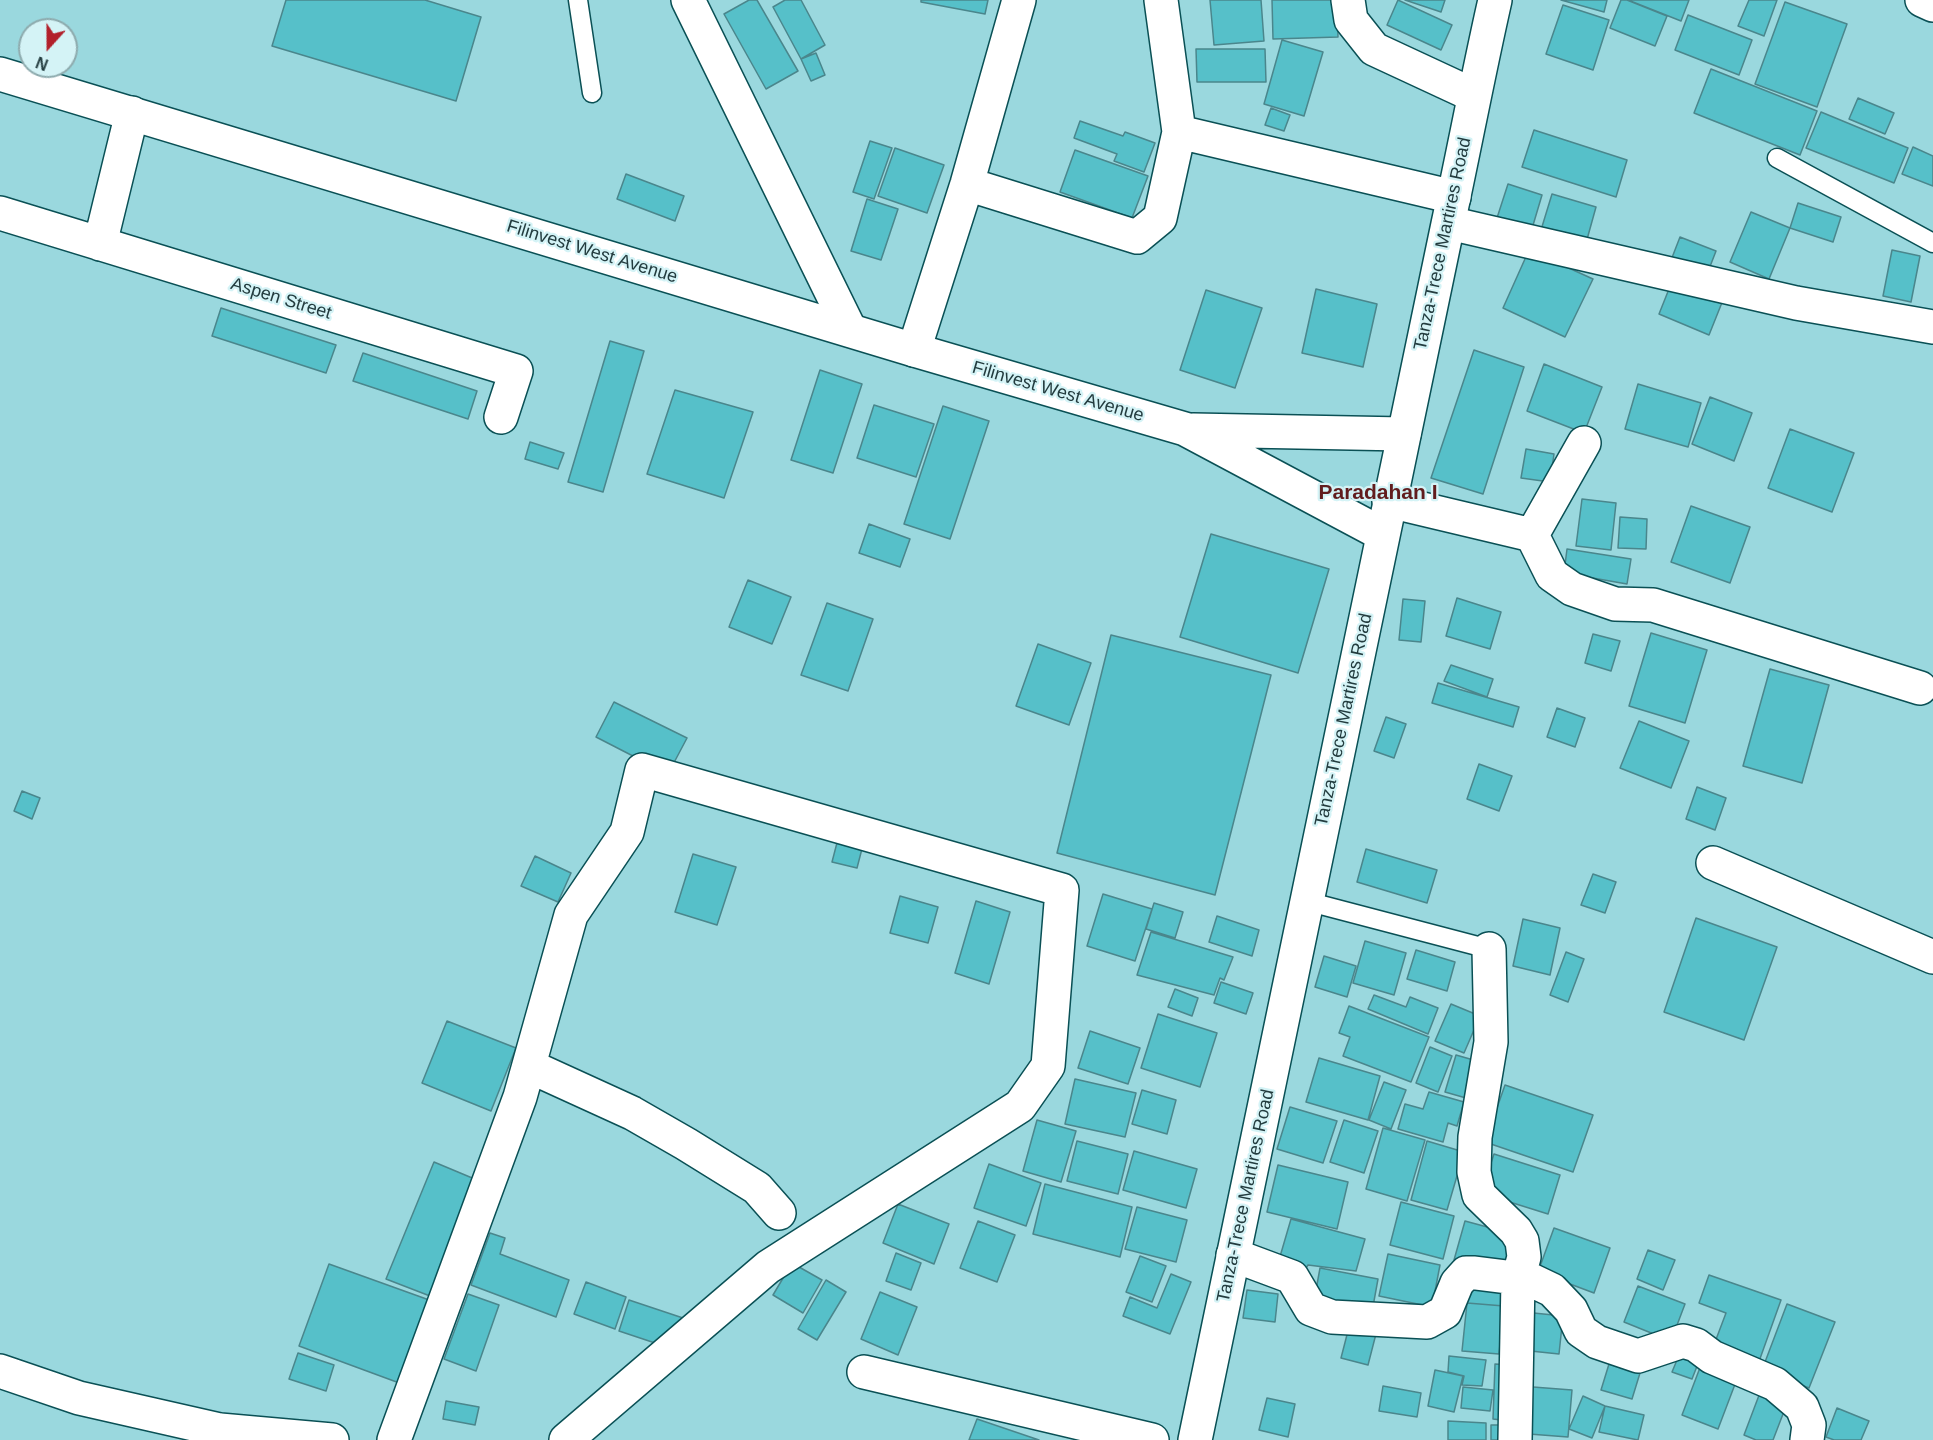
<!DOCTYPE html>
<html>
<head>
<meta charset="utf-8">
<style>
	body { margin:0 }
	#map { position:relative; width:1933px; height:1440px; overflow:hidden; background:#9ad8de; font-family:Arial,sans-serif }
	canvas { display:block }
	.north { position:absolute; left:18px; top:18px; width:60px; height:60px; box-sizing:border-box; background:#d4f3f6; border:2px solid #8daaad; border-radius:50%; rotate:201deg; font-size:16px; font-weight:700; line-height:24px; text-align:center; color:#233c3f }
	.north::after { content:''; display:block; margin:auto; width:21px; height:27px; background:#b2202b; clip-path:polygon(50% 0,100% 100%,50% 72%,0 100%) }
</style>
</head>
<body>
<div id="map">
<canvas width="1933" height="1440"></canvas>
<div class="north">N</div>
</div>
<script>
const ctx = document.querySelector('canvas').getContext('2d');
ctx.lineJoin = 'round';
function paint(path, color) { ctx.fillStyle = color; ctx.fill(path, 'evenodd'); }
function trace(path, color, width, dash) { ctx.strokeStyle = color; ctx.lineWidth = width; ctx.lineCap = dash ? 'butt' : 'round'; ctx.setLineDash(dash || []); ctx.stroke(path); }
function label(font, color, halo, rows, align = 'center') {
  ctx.font = font + ' Arial,sans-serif'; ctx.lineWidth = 4.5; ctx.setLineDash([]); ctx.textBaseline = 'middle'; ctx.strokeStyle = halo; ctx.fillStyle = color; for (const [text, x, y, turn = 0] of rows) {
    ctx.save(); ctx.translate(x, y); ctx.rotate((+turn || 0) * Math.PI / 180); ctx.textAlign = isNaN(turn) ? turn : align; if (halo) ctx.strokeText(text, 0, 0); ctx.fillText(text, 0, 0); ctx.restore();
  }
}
const building = new Path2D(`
	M286,0H425L481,17L456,101L272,46Z
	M749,0H757L798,71L766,89L724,14Z
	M785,0H801L825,45L801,59L773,7Z
	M921,0H988L985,14L921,2Z
	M1210,0H1261L1264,41L1214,45Z
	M1272,0H1337L1338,37L1273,39Z
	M1398,0L1452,25L1441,50L1387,25Z
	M1405,0H1445L1441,12Z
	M1561,0H1607L1604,12Z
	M1621,0H1627L1667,16L1655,46L1610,28Z
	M1628,0H1689L1681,21Z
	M1749,0H1777L1764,36L1738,26Z
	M1785,2L1847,24L1817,107L1755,84Z
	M1563,5L1609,20L1593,70L1546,54Z
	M1688,15L1752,40L1739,75L1675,50Z
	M1282,40L1323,52L1304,116L1264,104Z
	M1196,49H1265L1266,82H1197Z
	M816,53L825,75L811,81L801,59Z
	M1711,69L1817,111L1800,155L1694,113Z
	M1858,98L1894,113L1885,134L1849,119Z
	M1271,108L1290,115L1284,131L1265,125Z
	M1821,112L1908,148L1894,183L1806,148Z
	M1080,121L1123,136L1125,132L1155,143L1144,172L1114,161L1117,154L1074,138Z
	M1534,130L1627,160L1616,197L1522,167Z
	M870,141L892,148L874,199L853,192Z
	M1913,147L1933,156V186L1902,174Z
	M895,148L944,165L927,213L878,196Z
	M1075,150L1148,176L1132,218L1060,192Z
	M626,174L684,196L675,221L617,199Z
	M1508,184L1542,195L1531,232L1496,221Z
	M1552,194L1596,207L1586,243L1541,230Z
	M867,199L898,209L881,260L851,251Z
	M1798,203L1841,217L1833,242L1790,228Z
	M1751,212L1790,228L1769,279L1730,262Z
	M1680,237L1716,251L1704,282L1668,268Z
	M1529,250L1593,279L1565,337L1503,308Z
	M1892,250L1920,256L1911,302L1883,296Z
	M1673,279L1723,300L1709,335L1659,314Z
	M1316,289L1377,304L1363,367L1302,353Z
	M1206,290L1262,308L1235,388L1180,370Z
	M221,308L336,345L326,373L212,336Z
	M610,341L644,351L603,492L568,482Z
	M1474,350L1524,367L1483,494L1431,478Z
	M363,353L477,391L468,419L353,381Z
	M1544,364L1602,387L1584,433L1527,411Z
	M820,370L862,384L833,473L791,460Z
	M1638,384L1701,403L1688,447L1625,429Z
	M675,390L753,412L724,498L647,474Z
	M1710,397L1752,413L1734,461L1692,444Z
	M874,405L934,424L916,477L857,458Z
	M943,406L989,421L950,539L904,524Z
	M1790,429L1854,453L1832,512L1768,488Z
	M530,442L564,453L558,469L525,459Z
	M1526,449L1554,454L1550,482L1521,478Z
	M1582,499L1616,503L1611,550L1576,546Z
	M1691,506L1750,527L1730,583L1671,562Z
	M1620,517L1647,519L1646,549L1618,548Z
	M869,524L910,539L900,567L859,553Z
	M1211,534L1329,569L1298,673L1180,637Z
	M1567,549L1631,559L1627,584L1564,573Z
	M748,580L791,597L772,644L729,627Z
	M1457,598L1501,612L1490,649L1446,636Z
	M1403,599L1425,601L1421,642L1399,640Z
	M827,603L873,619L848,691L801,675Z
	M1651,633L1707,650L1685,723L1629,706Z
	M1593,634L1620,641L1611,671L1585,663Z
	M1111,635L1271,675L1215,895L1057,853Z
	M1038,644L1091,663L1069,725L1016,706Z
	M1451,665L1493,679L1487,697L1444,681Z
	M1770,669L1829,685L1802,783L1743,766Z
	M1438,683L1519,707L1513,727L1432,703Z
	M614,702L687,738L668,774L596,737Z
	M1557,708L1585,718L1575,747L1547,737Z
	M1386,717L1406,724L1394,758L1374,751Z
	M1639,721L1689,741L1671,788L1620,768Z
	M1479,764L1512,776L1499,811L1467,799Z
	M1697,787L1726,798L1715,830L1686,819Z
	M22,791L40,798L32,819L14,811Z
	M839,835L864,841L857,868L832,862Z
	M1366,849L1437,870L1427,903L1357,882Z
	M693,854L736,867L717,925L675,912Z
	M535,856L571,873L558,902L521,886Z
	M1593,874L1616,882L1605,913L1581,905Z
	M1103,894L1152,909L1135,961L1087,946Z
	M900,896L938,907L928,943L890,933Z
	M976,901L1010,912L989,984L955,973Z
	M1154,903L1183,912L1175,938L1146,929Z
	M1217,916L1259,930L1252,956L1209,942Z
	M1696,918L1777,947L1744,1040L1664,1012Z
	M1523,919L1560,928L1550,975L1513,966Z
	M1151,932L1233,957L1224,980L1220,978L1214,995L1137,975Z
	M1365,941L1406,953L1394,995L1353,983Z
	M1416,950L1455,962L1447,991L1407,979Z
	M1566,952L1584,959L1568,1002L1550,995Z
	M1324,956L1356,966L1347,997L1315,987Z
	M1221,982L1253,993L1246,1014L1214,1003Z
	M1175,989L1198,998L1192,1016L1168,1007Z
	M1374,995L1406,1007L1410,997L1438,1008L1428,1034L1368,1009Z
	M1451,1004L1480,1016L1464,1053L1435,1041Z
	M1349,1006L1429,1037L1411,1082L1343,1056L1350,1037L1339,1033Z
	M1158,1014L1217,1033L1200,1087L1141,1068Z
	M447,1021L516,1048L491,1111L422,1083Z
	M1090,1031L1140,1048L1128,1084L1078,1068Z
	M1430,1047L1452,1056L1438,1092L1416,1083Z
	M1456,1055L1477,1061L1466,1098L1445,1092Z
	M1319,1058L1380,1076L1368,1120L1306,1102Z
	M1075,1079L1136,1093L1125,1137L1065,1124Z
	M1384,1082L1406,1090L1391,1129L1369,1120Z
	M1505,1085L1593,1115L1573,1172L1485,1142Z
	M1142,1090L1176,1100L1167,1134L1132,1124Z
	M1429,1092L1464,1102L1457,1126L1448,1123L1443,1142L1398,1129L1405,1104L1423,1109Z
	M1290,1107L1337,1121L1323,1163L1277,1149Z
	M1037,1120L1076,1131L1061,1182L1023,1171Z
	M1344,1120L1378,1131L1364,1173L1330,1162Z
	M1383,1128L1425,1140L1407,1201L1366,1189Z
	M1077,1141L1128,1154L1118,1194L1067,1181Z
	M1427,1141L1464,1152L1447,1210L1411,1200Z
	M1134,1151L1197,1169L1186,1208L1123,1190Z
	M1494,1154L1560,1175L1548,1214L1481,1193Z
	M434,1162L477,1180L430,1296L386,1279Z
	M989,1164L1041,1183L1026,1226L974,1208Z
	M1278,1165L1348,1182L1337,1229L1267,1212Z
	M1045,1184L1132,1207L1120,1257L1033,1234Z
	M1401,1202L1454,1216L1443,1259L1390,1245Z
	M898,1204L949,1224L934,1264L883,1243Z
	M1137,1207L1187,1220L1176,1262L1125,1249Z
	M1291,1219L1365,1239L1356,1271L1308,1265L1306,1268L1279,1260Z
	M978,1221L1015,1235L997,1282L960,1268Z
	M1465,1221L1513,1234L1503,1274L1454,1260Z
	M1554,1228L1610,1248L1594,1293L1538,1272Z
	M490,1233L505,1238L500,1254L569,1280L556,1317L471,1285Z
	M1648,1250L1675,1260L1663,1290L1637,1279Z
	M896,1253L921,1263L911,1290L886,1281Z
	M1388,1254L1440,1265L1432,1307L1379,1296Z
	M1140,1256L1166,1266L1152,1302L1126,1292Z
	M792,1263L822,1280L803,1313L773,1295Z
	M329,1264L432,1301L402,1384L299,1346Z
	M1320,1268L1378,1279L1372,1312L1314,1301Z
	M1171,1274L1191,1282L1170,1334L1123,1316L1130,1297L1157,1308Z
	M1709,1275L1781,1300L1757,1367L1712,1350L1726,1313L1699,1303Z
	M1469,1277L1507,1281L1504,1306L1467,1303Z
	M826,1280L846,1292L817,1340L798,1329Z
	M586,1282L626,1297L615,1329L574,1314Z
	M1638,1286L1685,1304L1671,1341L1624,1322Z
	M1247,1290L1278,1294L1275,1322L1243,1318Z
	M880,1292L917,1307L898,1355L861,1339Z
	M468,1294L499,1305L476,1371L444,1359Z
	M629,1300L683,1318L655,1343L619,1331Z
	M1467,1303L1504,1306L1499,1354L1462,1351Z
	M1787,1304L1835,1322L1809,1388L1762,1370Z
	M1524,1312L1563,1316L1559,1354L1521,1350Z
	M1350,1323L1377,1330L1368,1365L1341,1358Z
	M1682,1348L1701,1356L1692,1379L1672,1372Z
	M298,1353L334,1365L326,1391L289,1379Z
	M1449,1356L1486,1360L1482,1386L1462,1385L1464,1376L1448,1372Z
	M1495,1364L1511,1365L1509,1421L1493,1419Z
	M1609,1364L1640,1373L1632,1399L1601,1390Z
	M1701,1365L1737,1379L1718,1429L1682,1415Z
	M1435,1370L1463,1376L1454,1412L1428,1406Z
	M1383,1386L1421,1393L1417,1417L1379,1411Z
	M1520,1386L1572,1390L1568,1437L1516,1433Z
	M1463,1387L1493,1390L1490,1411L1461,1408Z
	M1761,1390L1788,1401L1773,1440H1756L1744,1435Z
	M1583,1396L1605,1406L1592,1438L1569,1429Z
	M1267,1398L1295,1404L1288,1437L1259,1430Z
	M446,1401L479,1407L475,1425L443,1419Z
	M1605,1406L1644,1415L1638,1440L1599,1432Z
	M1837,1408L1869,1421L1861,1440H1834L1826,1437Z
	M977,1419L1039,1440H969Z
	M1448,1421L1486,1423V1440H1448Z
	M1491,1425H1508V1440H1491Z`);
const lane = new Path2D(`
	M578,0L592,93
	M1777,158L1933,243
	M1306,901L1489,949`);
const street = new Path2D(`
	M688,0L850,330
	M1348,0L1351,20L1374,49L1473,95
	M1922,0L1933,5
	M1179,132L1454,197
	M967,184L1137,237L1160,218L1179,132L1161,0
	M0,213L516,371L501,417
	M1449,223L1796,303L1933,327
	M100,244L132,113
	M914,350L967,184L1019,0
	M1389,501L1532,535L1552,575L1572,589L1615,604L1653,605L1920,688
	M1532,535L1584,443
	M1713,863L1933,957
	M1489,949L1491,1042L1475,1137L1474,1172L1479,1195L1516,1231L1522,1241L1524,1257L1518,1279L1515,1440
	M529,1066L632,1113L686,1144L757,1188L779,1213
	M1233,1255L1292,1277L1311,1309L1332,1317L1427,1322L1445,1312L1457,1283L1466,1273H1475L1531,1280L1552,1290L1571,1310L1581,1331L1597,1342L1638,1356L1683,1341L1696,1345L1712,1357L1775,1384L1802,1407L1809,1425L1807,1440
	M0,1371L79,1398L220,1430L332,1440
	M864,1372L1152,1440
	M394,1440L520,1097L571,915L627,832L642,770L1062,890L1048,1066L1020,1106L768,1267L566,1440`);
const secondary = new Path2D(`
	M0,74L914,350L1185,429L1382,534
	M1193,430L1404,434`);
const primary = new Path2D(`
	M1195,1440C1282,1035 1362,629 1448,224C1464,150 1478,75 1495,0`);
const streetNames = [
	["Tanza-Trece Martires Road",1443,244,-78],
	["Filinvest West Avenue",592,252,17],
	["Aspen Street",281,299,17],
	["Filinvest West Avenue",1058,392,16],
	["Tanza-Trece Martires Road",1344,720,-78],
	["Tanza-Trece Martires Road",1246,1196,-78]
];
const quarterNames = [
	["Paradahan I",1378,493]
];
paint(building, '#56c0c9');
trace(building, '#4a868c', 1.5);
trace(lane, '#0a5055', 21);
trace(street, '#0a5055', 36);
trace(secondary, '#0a5055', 36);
trace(primary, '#0a5055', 36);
trace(lane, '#fff', 18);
trace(street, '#fff', 33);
trace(secondary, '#fff', 33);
trace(primary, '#fff', 33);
label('18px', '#233c3f', '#d4f3f6', streetNames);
label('bold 21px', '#611c1d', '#d4f3f6', quarterNames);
</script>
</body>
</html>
